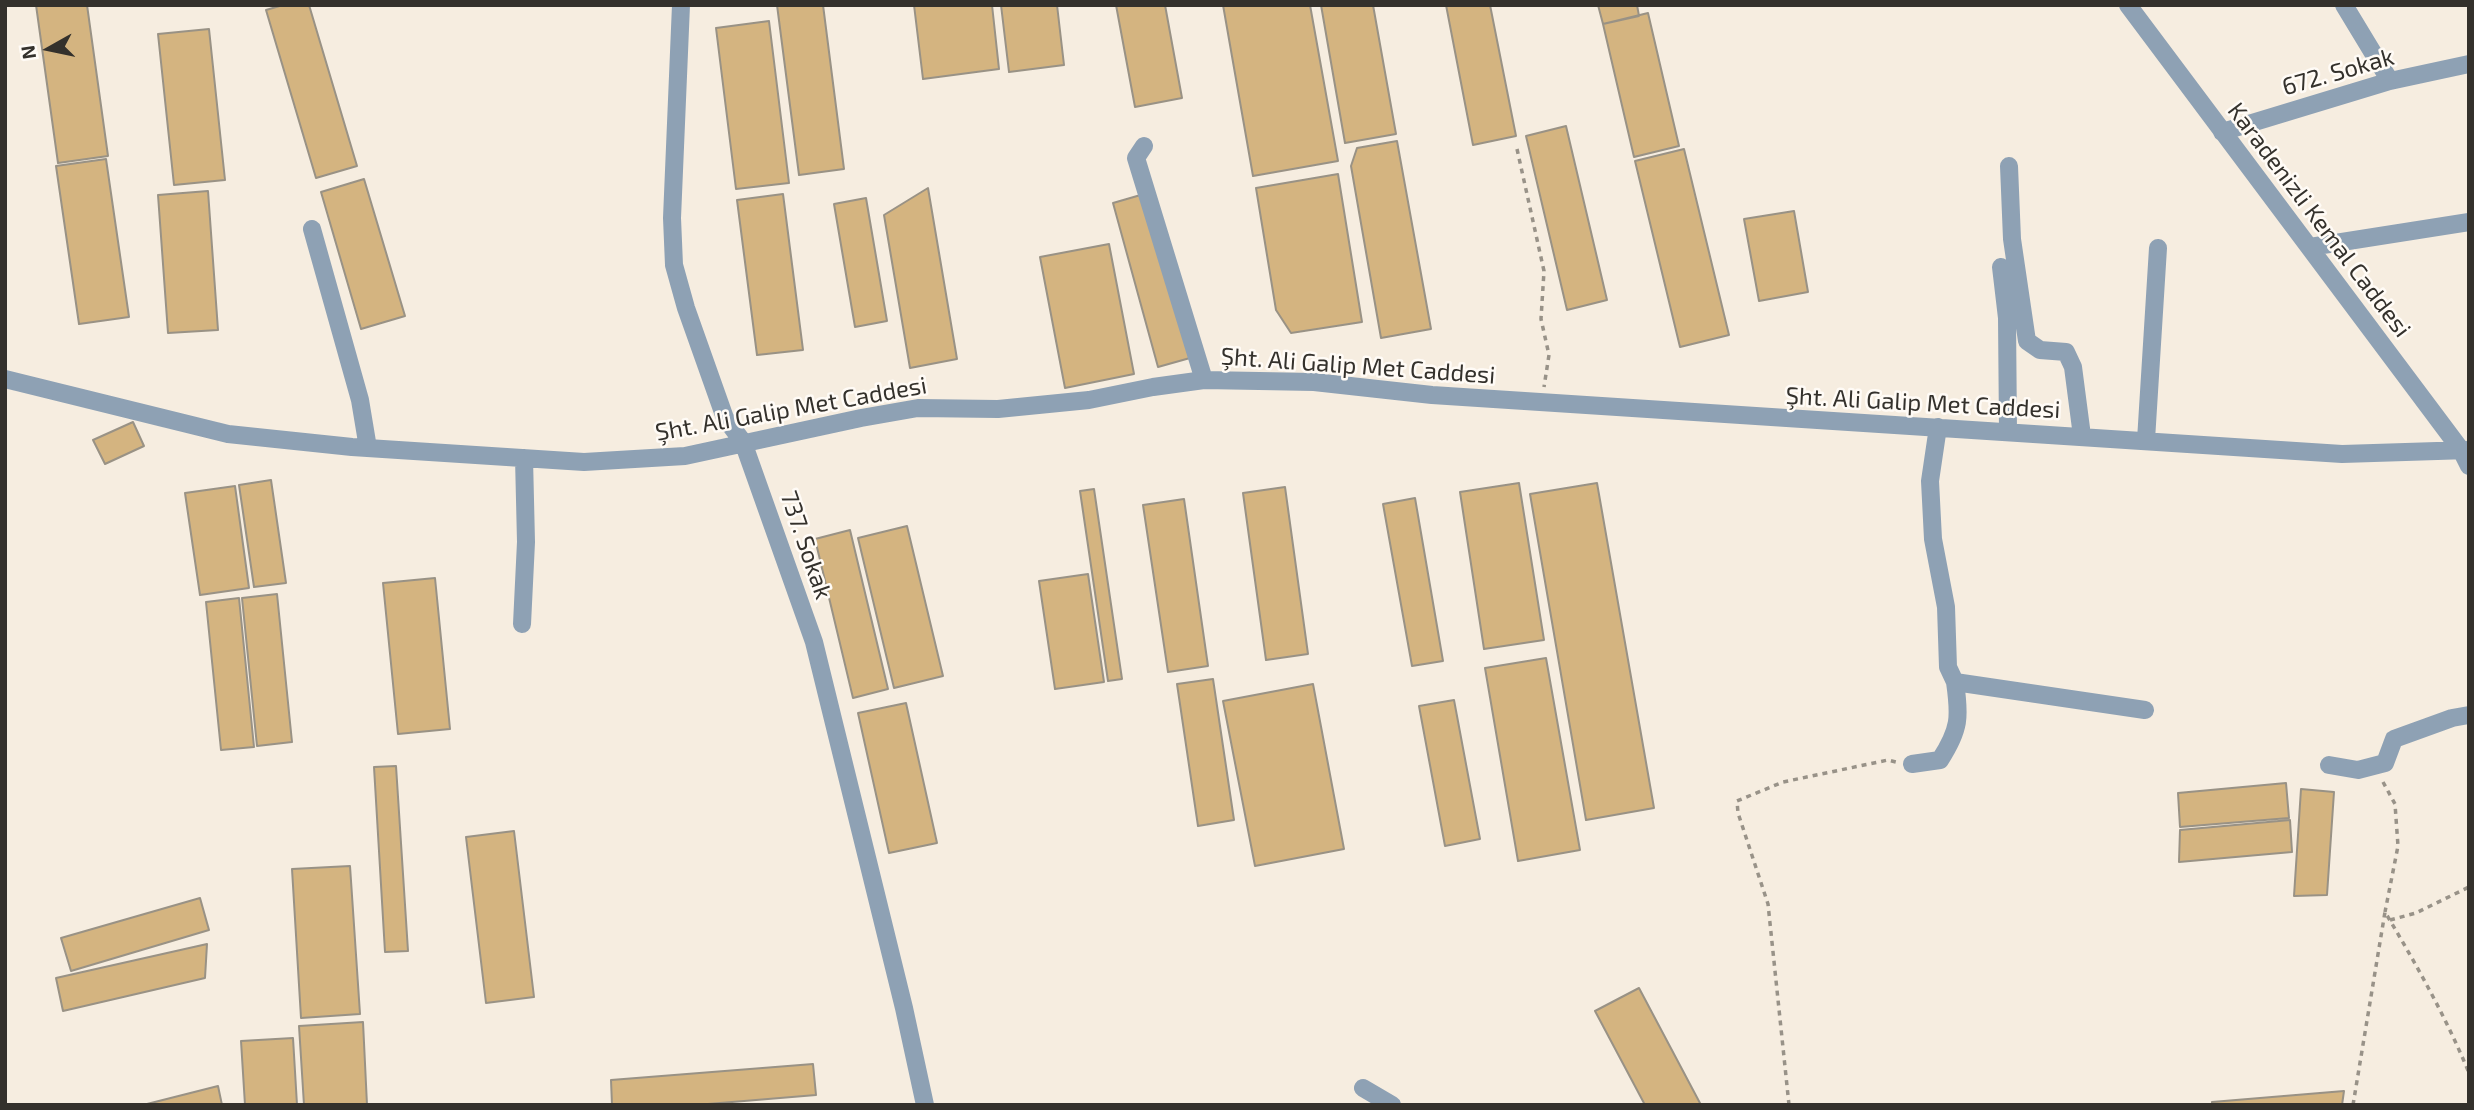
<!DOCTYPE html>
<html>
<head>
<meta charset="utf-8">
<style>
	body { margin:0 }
	#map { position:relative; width:2474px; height:1110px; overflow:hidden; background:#f6ede0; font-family:"Exo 2",sans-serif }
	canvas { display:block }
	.frame { position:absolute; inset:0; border:7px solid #34312c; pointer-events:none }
	.north { position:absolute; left:14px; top:14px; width:70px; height:70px; -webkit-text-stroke:5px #fffbf6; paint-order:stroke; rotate:261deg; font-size:19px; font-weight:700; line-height:28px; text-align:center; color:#34312c }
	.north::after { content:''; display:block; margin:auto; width:24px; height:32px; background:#34312c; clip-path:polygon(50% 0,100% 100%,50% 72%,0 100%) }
</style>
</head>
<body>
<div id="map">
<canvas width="2474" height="1110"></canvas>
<div class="frame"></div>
<div class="north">N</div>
</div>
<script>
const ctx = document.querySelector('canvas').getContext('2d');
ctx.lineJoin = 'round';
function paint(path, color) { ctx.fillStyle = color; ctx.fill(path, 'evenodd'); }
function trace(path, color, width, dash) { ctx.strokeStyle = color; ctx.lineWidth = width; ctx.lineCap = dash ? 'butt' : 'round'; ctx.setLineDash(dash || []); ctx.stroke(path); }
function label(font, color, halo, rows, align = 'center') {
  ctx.font = font + ' "Exo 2",sans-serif'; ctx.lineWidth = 5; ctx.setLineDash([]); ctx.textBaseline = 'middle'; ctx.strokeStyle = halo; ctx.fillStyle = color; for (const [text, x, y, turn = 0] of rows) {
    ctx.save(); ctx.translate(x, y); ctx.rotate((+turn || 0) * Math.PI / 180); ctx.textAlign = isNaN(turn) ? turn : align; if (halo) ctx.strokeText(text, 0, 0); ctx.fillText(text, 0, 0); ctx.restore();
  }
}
const building = new Path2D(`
	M36,5H87L108,156L58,163Z
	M283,5H309L357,166L316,178L266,10Z
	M777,5H823L844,169L799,175Z
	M914,5H992L999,69L923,79Z
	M1001,5H1057L1064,65L1009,72Z
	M1116,5H1165L1182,98L1135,107Z
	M1223,5H1310L1338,161L1253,176Z
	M1321,5H1373L1396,134L1345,143Z
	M1446,5H1490L1516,136L1473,145Z
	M1598,5H1637L1639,16L1603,24Z
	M1648,13L1679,146L1634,157L1603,24Z
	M769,21L789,183L736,189L716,28Z
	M209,29L225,180L174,185L158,34Z
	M1566,126L1607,300L1567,310L1526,136Z
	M1397,141L1431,329L1381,338L1351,166L1357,148Z
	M1684,149L1729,335L1680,347L1635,161Z
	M106,159L129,317L79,324L56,166Z
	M1338,174L1362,322L1291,333L1276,310L1256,188Z
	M364,179L405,316L361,329L321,192Z
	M928,188L957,359L910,368L884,215Z
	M208,191L218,330L168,333L158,195Z
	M783,194L803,350L757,355L737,200Z
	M1144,194L1190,358L1158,367L1113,203Z
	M866,198L887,321L855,327L834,204Z
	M1794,211L1808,292L1759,301L1744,219Z
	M1109,244L1134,374L1065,388L1040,257Z
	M133,422L144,446L105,464L93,440Z
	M271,480L286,583L254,587L239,485Z
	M1519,483L1544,640L1484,649L1460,492Z
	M1597,483L1654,808L1586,820L1530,494Z
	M235,486L249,588L200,595L185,493Z
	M1285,487L1308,654L1266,660L1243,493Z
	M1094,489L1122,679L1108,681L1080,491Z
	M1415,498L1443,661L1412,666L1383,504Z
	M1184,499L1208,666L1168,672L1143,505Z
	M907,526L943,676L894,688L858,538Z
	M850,530L888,689L853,698L815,539Z
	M1088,574L1104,682L1055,689L1039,581Z
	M435,578L450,729L398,734L383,583Z
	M277,594L292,742L257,746L242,598Z
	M239,598L254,747L221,750L206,602Z
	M1546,658L1580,850L1518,861L1485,668Z
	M1213,679L1234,820L1198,826L1177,684Z
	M1313,684L1344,849L1255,866L1223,701Z
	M1454,700L1480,839L1445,846L1419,706Z
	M906,703L937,843L889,853L858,713Z
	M396,766L408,951L385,952L374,767Z
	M2286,783L2289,818L2180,827L2178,793Z
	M2301,789L2334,792L2327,895L2294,896Z
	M2290,820L2292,852L2179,862L2180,830Z
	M514,831L534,997L486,1003L466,837Z
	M350,866L360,1014L301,1018L292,869Z
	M200,898L209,930L71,971L61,938Z
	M207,944L205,978L63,1011L56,978Z
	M1639,988L1701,1105H1645L1595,1011Z
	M363,1022L367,1105H304L299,1026Z
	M293,1038L297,1105H245L241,1041Z
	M813,1064L816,1095L696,1105H612L611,1080Z
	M218,1086L222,1105H143Z
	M2344,1091L2342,1105H2212V1102Z`);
const path = new Path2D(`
	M1517,149L1544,271L1541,319L1549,355L1544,387
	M2383,782L2395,804L2398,846L2385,912
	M2390,920L2416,913L2469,887
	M1789,1105L1768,904L1738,813L1737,801L1783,782L1888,760L1896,762
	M2353,1105L2385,912C2416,964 2446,1017 2469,1073`);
const minor = new Path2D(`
	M681,5L672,218L674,265L686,308L725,418L743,442L814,642L904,1008L925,1105
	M2128,5L2461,450L2469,466
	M2344,5L2390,81
	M2222,132L2390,81L2469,64
	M1144,146L1136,158L1204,380
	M2009,166L2012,239L2027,341L2040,350L2066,352L2073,367L2082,436
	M312,229L360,400L368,448
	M2310,247L2469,222
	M2001,267L2007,318L2008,431
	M5,379L228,434L352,447L584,462L685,456L861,418L918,408L998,409L1089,400L1153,387L1204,380L1314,382L1432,395L2342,454L2469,450
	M1938,427L1930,481L1933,539L1946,607L1948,667L1955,682L2145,710
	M2146,440L2158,248
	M522,624L526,542L524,458
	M1912,764L1940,760C1960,729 1960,717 1955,682
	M2329,765L2358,770L2385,763L2394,739L2452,718L2469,715
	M1363,1088L1392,1105`);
const streetNames = [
	["672. Sokak",2338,72,-16],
	["Karadenizli Kemal Caddesi",2319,220,53],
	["Şht. Ali Galip Met Caddesi",1358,366,4],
	["Şht. Ali Galip Met Caddesi",1923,403,3],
	["Şht. Ali Galip Met Caddesi",791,409,-10],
	["737. Sokak",806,545,71]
];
paint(building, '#d4b480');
trace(building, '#999285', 2);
trace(path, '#989288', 3.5, [5, 5]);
trace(minor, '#8ea1b4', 18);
label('24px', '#34312c', '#fffbf6', streetNames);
</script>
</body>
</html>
